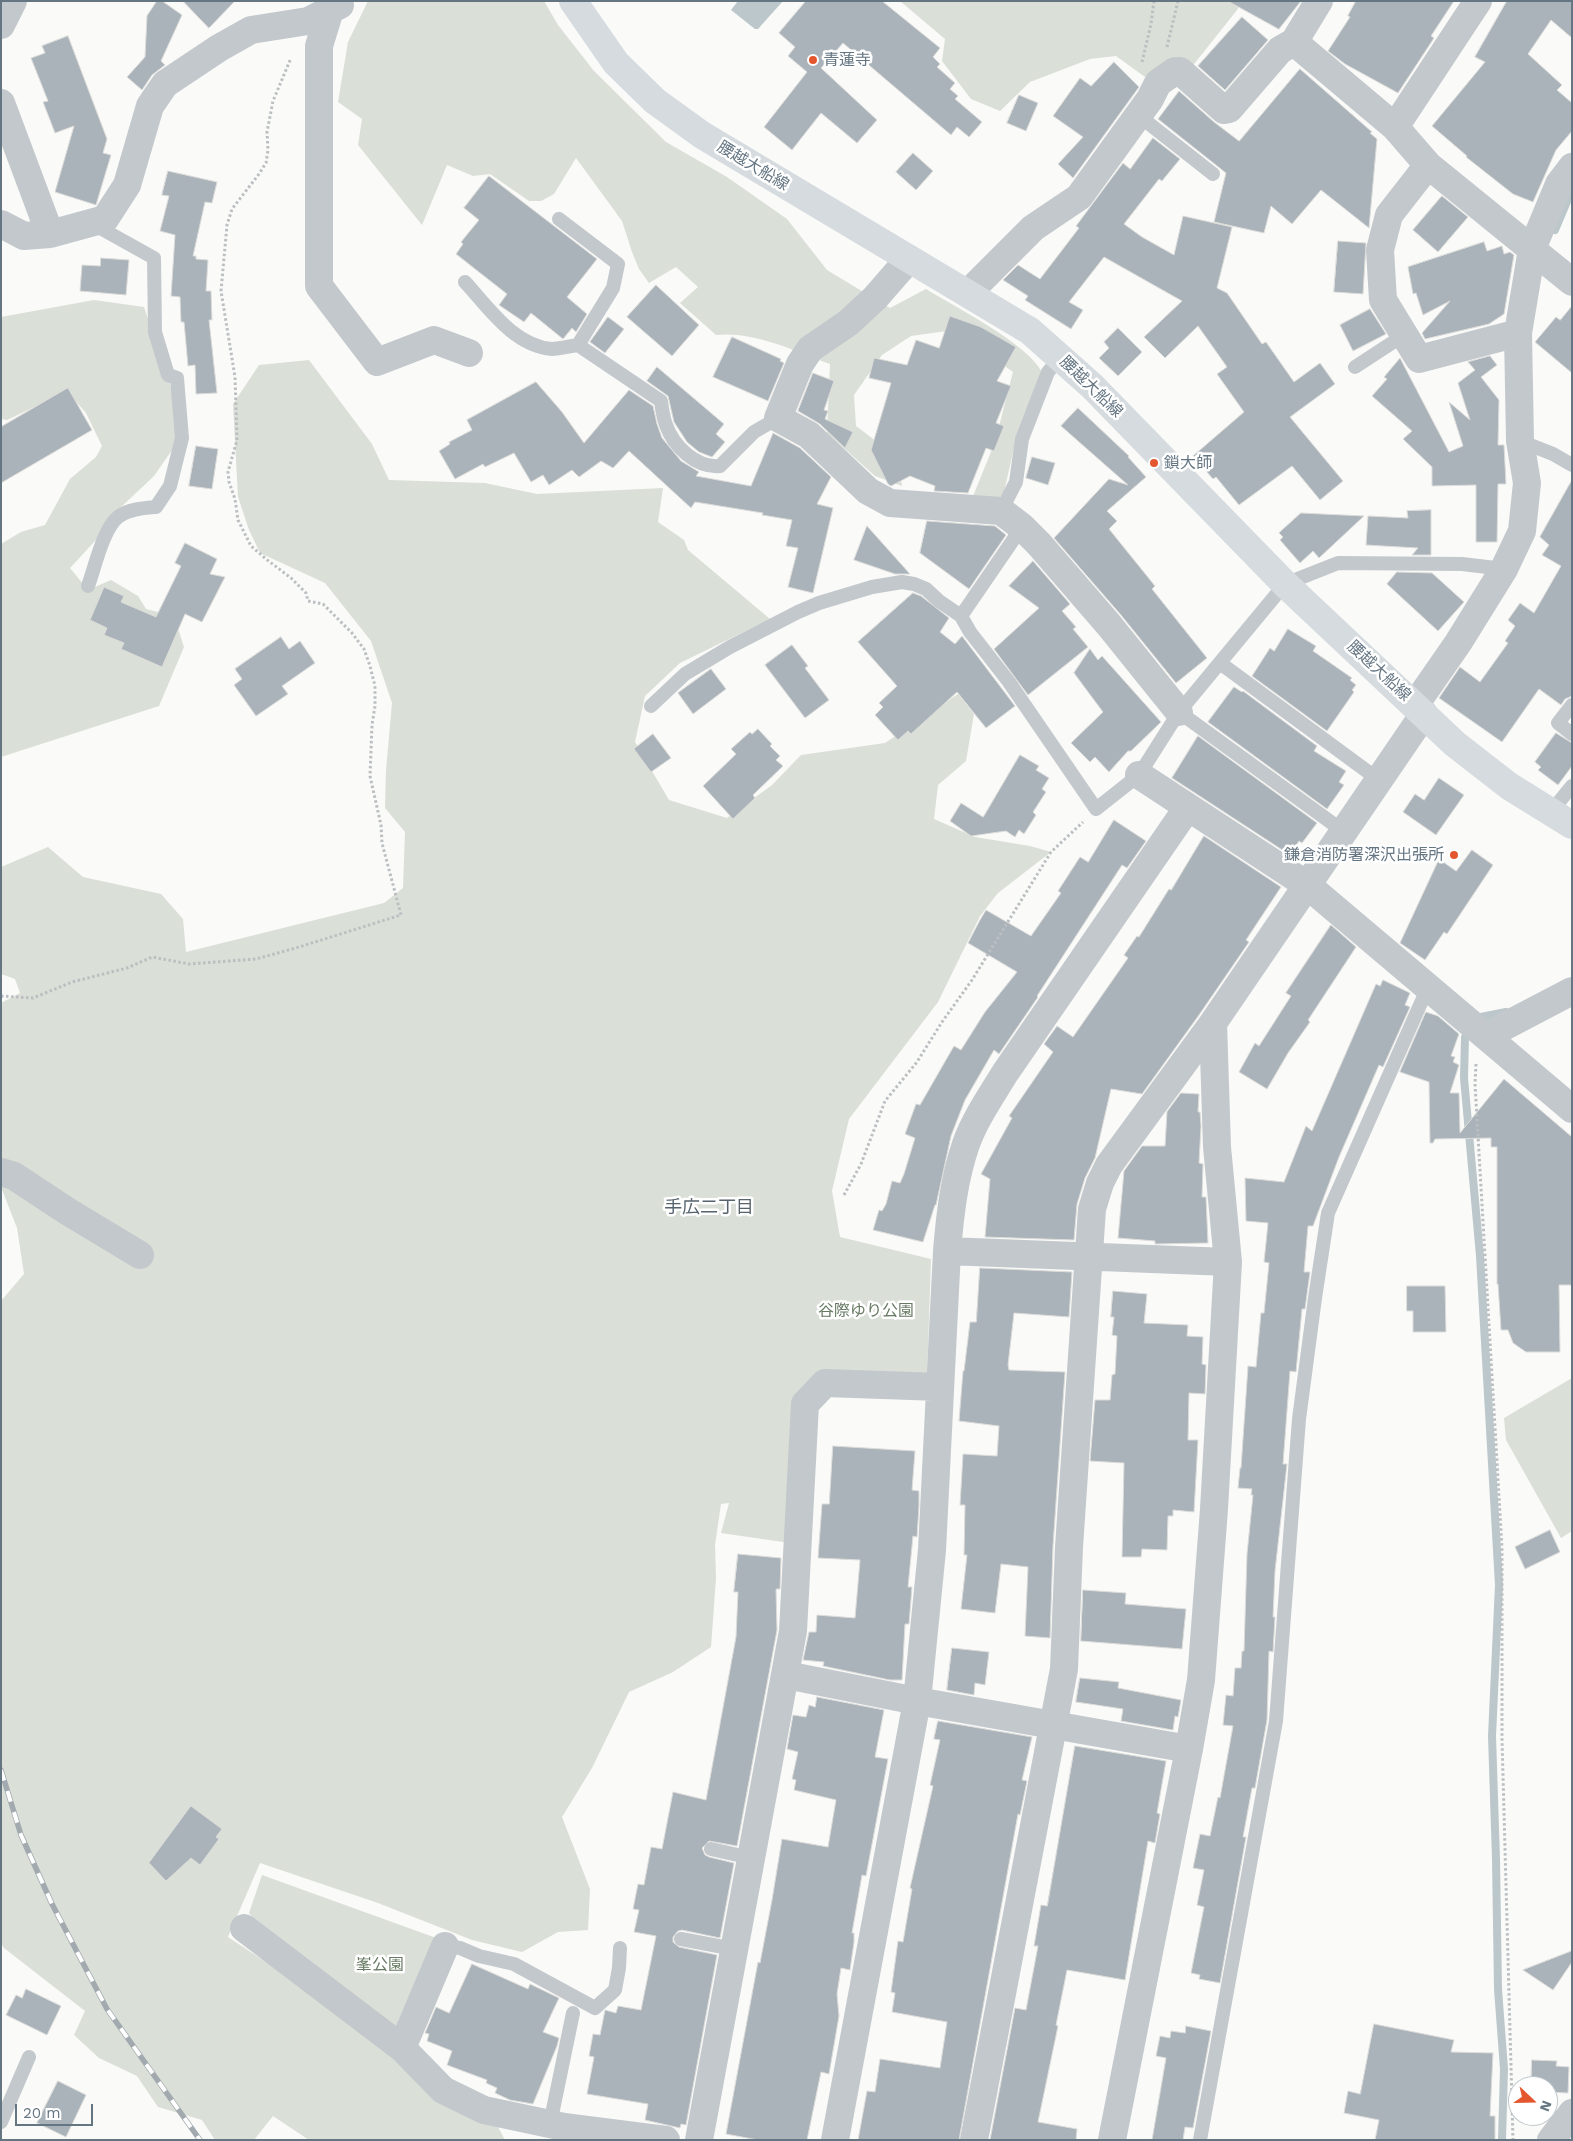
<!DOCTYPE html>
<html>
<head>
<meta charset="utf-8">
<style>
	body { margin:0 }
	#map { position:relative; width:1573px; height:2141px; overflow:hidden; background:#fafaf8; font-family:"Work Sans",sans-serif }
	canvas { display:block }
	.frame { position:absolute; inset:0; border:2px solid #657683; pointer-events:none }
	.north { position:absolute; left:1508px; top:2076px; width:50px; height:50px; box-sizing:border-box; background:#fff; border:1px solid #c1c8cd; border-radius:50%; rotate:111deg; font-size:14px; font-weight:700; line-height:20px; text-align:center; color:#657683 }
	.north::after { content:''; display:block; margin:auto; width:18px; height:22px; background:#e4572e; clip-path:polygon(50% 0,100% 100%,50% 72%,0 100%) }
	.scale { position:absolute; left:15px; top:2104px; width:78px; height:22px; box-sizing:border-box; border:2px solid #657683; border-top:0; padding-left:6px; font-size:15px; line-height:18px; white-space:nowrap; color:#657683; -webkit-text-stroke:4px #fff; paint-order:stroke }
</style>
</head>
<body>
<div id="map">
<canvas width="1573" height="2141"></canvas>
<div class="frame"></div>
<div class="north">N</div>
<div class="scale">20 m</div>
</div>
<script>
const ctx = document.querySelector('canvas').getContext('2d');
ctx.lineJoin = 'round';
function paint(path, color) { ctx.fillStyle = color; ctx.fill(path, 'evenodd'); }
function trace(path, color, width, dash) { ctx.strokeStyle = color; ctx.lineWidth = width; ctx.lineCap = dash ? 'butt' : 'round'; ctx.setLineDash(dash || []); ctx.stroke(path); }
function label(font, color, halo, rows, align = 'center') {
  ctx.font = font + ' "Work Sans","Noto Sans JP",sans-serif'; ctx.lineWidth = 5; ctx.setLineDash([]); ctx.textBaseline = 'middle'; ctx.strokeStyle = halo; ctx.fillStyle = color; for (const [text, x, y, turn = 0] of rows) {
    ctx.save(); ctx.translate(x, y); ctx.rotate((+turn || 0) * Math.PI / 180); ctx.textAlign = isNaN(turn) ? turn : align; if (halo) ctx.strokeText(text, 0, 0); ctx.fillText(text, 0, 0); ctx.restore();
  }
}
const green = new Path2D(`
	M368,1H544L558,25L594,71L666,142L727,177L787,219L827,270L890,308L926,289C957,308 1025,342 1042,372L1018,430L1004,492L995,503L971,501L995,442L1013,372L954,330L911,336L882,355L854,395L856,426L897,457L902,486L875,476L827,433L830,364C794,351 755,331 716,335L680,303L698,287L676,267L649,283L639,269L632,252L622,221L576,158L554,194L541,201H529L490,174L473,176L447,165L422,225L358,145L362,119L338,102L348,42Z
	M900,1H1242L1237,10L1191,68L1156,69L1145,77L1116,56L1090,59L1030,82L1000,111L971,99L942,61L945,39Z
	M94,300L144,307L172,390L177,443L154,476L120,508L106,529L70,568L88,590L111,580L138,596L146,609L174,616L184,647L159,706L1,757V544L21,532L45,525L70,479L96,457L102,446L86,413L72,397L49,400L7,420L1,419V317Z
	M309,360L372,444L389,480L485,483L537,494L663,488L658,522L684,540L688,550L770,619L680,663L645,696L635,742L669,800L727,818L772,785L801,755L885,743L958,694L974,714L966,761L938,785L934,819L975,837L1030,846L1051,852L998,893L980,916L938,1002L849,1119L832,1191L840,1237L931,1259L927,1377L822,1372L790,1543L721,1533L729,1503L721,1504L715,1545L716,1578L711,1647L673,1672L629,1692L592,1768L562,1817L590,1889L588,1930L558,1932L522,1952L472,1940L378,1903L260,1863L228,1937L325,2001L498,2127L505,2140H309L273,2116L254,2140H215L202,2120L158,2107L137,2076L99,2058L74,2035L85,2011L4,1948L1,1943V1301L24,1274L17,1228L1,1187V1003L20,993L15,979L1,974V867L48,847L83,877L161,894L183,919L186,952L384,903L403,888L405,832L385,808L386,770L392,703L371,641L325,583L260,553L249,530L238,497L233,404L259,365Z
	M1572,1378V1531L1561,1538L1506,1440L1504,1418Z
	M262,1875L439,1939L401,2029L393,2032L266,1935L249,1913Z`);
const water = new Path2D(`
	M738,1H783L758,29H755L731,10Z`);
const stream = new Path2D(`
	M1555,230L1572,190
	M1478,1021L1481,1017L1506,1012
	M1471,1030L1465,1037L1464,1078L1480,1256L1499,1585L1492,1736L1496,1859L1498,1989L1504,2069L1502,2140`);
const building = new Path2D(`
	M157,1H162L182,15L161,61L165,65L152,75L142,90L127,77L145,57L147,16Z
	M183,1H235L209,28Z
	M806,1H882L940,48L933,57L940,64L937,67L955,83L950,89L958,96L955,99L982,122L969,137L957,127L951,135L843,43L821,68L877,120L857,143L821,113L792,150L764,127L807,72L788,56L795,47L779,33Z
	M1228,1H1301L1279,29Z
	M1356,1H1454L1431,36L1434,38L1398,93L1345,64L1328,51L1350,17L1348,16Z
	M1507,1H1572V38L1551,20L1528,54L1562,85L1557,90L1572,103V131L1556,150L1533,202L1513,194L1466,157L1467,156L1432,126L1485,62L1475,57Z
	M1242,17L1268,40L1225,90L1198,66Z
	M68,36L107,139L103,153L111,155L96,205L55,192L74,126L55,133L43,102L48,101L31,58L45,53L42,46Z
	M1114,62L1139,87L1073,178L1058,164L1083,137L1053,116L1080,78L1091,86Z
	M1300,69L1372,132L1370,133L1377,139L1369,228L1321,190L1292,224L1271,206L1264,233L1214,222L1226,173L1158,119L1179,91L1214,122L1239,141Z
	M1019,95L1038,103L1026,131L1007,123Z
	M1153,138L1180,159L1162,181L1159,179L1124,224L1142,237L1174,255L1183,216L1232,227L1217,288L1227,293L1262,344L1266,342L1294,382L1320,363L1335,384L1290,417L1343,481L1320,500L1292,466L1239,505L1216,477L1213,479L1193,456L1244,412L1217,374L1227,367L1198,326L1165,358L1144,337L1182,301L1104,257L1069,302L1083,310L1071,329L1025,300L1028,296L1003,280L1018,265L1040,279L1079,228L1076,226L1123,163L1130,169Z
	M913,153L933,171L916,190L896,172Z
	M168,171L217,182L212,203L205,202L193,256H196V259L208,260L206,291H211L212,320H209L217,393L196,394L195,365L188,366L184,322H181L180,297L171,296L175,235L160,231L169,196L162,195Z
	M489,176L597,259L567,297L587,314L576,332L572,328L563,339L531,313L524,322L499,305L507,294L456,254L463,244L461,242L479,220L464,208Z
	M1442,196L1468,217L1438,252L1413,230Z
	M1338,241L1366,243L1363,294L1334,292Z
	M1484,242L1487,251L1502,246L1504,254L1510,252L1514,255L1504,314L1489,324L1425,339L1422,333L1450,301L1423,315L1416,293L1413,294L1408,267Z
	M101,258L129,260L126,295L80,291L82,265L100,266Z
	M656,285L699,325L672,356L627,317Z
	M1572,306V373L1535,342L1556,317L1560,320Z
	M1370,309L1386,334L1353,351L1340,325Z
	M950,316L981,327L1016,347L997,381L1011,386L996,423L1004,426L994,451L986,448L968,493L934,491L935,486L910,476L891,486L888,484L871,450L891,383L869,378L874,358L907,365L916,340L939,348Z
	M608,317L624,329L605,353L590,342Z
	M1118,328L1142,352L1118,376L1099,358L1109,348L1104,342Z
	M732,337L781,359L780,361L784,363L768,401L713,377Z
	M1490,356L1497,365L1481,377L1499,400L1498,445H1504L1506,484H1498L1497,542H1476V485L1432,486V467L1403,439L1412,431L1372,396L1387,379L1384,377L1400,358L1449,452L1463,446L1449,402L1470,420L1458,383L1475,370L1468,362Z
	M657,367L724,424L716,434L725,442L712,457L699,452L687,442L674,422L668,396L647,381Z
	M813,373L834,381L824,410L828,411L825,419L853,432L845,448L820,424L798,411Z
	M536,382L562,412L584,443L629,390L653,406L657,424L662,438L681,461L699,472L696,476L751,486L773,433L800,448L831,477L817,504L833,508L813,593L788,587L798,548L786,546L792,520L762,515L763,513L695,502L691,508L629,451L613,468L601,461L579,477L572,470L549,485L543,475L531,482L514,453L485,467L483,464L455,479L439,451L450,444L449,442L472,430L467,420Z
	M68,388L92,430L1,483V427Z
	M1078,408L1129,456L1128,457L1146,477L1107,511L1117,521L1109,529L1155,586L1152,589L1207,658L1176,683L1121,615L1054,538L1109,479L1128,485L1061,426Z
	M196,446L218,449L212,489L189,486Z
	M1032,457L1055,463L1048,485L1026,478Z
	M1572,480V696L1565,699L1561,705L1539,689L1502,742L1439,698L1460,667L1480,682L1508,643L1505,641L1515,626L1508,620L1520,603L1534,613L1561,566L1542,555L1549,545L1540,537Z
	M1431,510V555H1412L1418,548L1366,545L1368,516L1408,518L1407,511Z
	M1301,513L1364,516L1319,558L1313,551L1300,563L1280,540L1283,537L1279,533Z
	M927,521L995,526L1006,535L969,589L920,553Z
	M867,526L910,574H895L854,560Z
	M185,543L217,559L210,574L225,577L202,622L185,614L162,667L121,649L124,643L104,635L107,628L90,620L104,587L124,596L121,602L156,617L181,566L175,563Z
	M1033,561L1070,604L1062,611L1076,627L1073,629L1088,647L1028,695L994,649L1039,608L1009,586Z
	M1397,572L1432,573L1464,602L1438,631L1387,584Z
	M913,593L921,596L949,618L940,632L955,644L962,636L1015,706L986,728L957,692L911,734L908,731L898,740L875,715L883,707L879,703L897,686L858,642Z
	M1288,629L1316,646L1313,651L1352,678L1350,680L1356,685L1352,690L1354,692L1327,731L1252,676L1270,648L1274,651Z
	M281,637L289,649L300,641L315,663L282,686L288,694L256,716L234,685L242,679L235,669Z
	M792,645L808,666L805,668L829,700L805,718L765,665Z
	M1090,649L1098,660L1102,656L1161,722L1131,751H1128L1109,772L1095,757L1090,762L1071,743L1103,712L1074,673Z
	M711,669L726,689L693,714L678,693Z
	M1234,687L1242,692L1243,691L1317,746L1314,751L1346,771L1339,782L1344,785L1327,809L1208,722Z
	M758,729L772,744L770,746L780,756L776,760L783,766L753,795L755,798L733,819L703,786L736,754L731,749L750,732L752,734Z
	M1556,733L1572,743V766L1558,785L1538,770L1541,767L1535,762Z
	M653,734L671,758L651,772L634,749Z
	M1198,736L1317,823L1302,843L1299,841L1290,855L1172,778Z
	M1020,755L1039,766L1036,770L1049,778L1042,789L1046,792L1033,812L1036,815L1024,834L1019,830L1015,837L1006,831L971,836L950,821L961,803L983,817Z
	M1439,778L1464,795L1436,835L1403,812L1415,794L1424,800Z
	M1114,820L1146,841L1127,868L1122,865L1037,996L1038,997L999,1054L994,1050L965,1100L951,1136L936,1205H935L923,1242L873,1230L879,1210L882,1211L886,1204L892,1181L900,1183L904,1174L915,1138L905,1134L916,1104L920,1105L954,1046L961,1050L985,1012L1017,972L968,943L980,920L986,910L1031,936L1061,893L1058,891L1080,857L1088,862Z
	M1204,836L1281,887L1246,940L1249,942L1199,1015L1142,1094L1111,1089L1095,1158L1085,1178L1077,1204L1074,1240L985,1237L990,1179L981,1174L1012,1118L1009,1116L1053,1052L1044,1044L1057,1026L1073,1037L1128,958L1124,955L1137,936L1139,937L1169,889L1171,890Z
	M1472,850L1493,865L1447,934L1444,932L1425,960L1400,943L1439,859L1456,871Z
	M1331,925L1356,947L1308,1020L1310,1022L1288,1053L1267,1089L1239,1072L1255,1043L1259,1046L1291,996L1286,993Z
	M1383,980L1410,993L1405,1005L1410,1007L1383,1067L1379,1065L1339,1157L1313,1226H1308L1304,1272H1310L1305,1309H1302L1296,1372L1290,1371L1283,1464H1287L1275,1571L1273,1617H1275L1273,1652L1269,1651L1267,1720L1255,1788H1252L1243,1837H1246L1220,1983L1199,1979L1200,1975L1191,1973L1204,1907L1197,1905L1204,1870L1193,1868L1200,1834L1210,1836L1218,1797L1220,1798L1233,1726L1223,1725L1226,1695L1233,1696L1235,1668H1241L1242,1651H1244L1247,1554L1253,1495H1251L1252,1489L1238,1488L1240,1468H1241L1248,1366L1256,1367L1261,1313H1264L1269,1263L1264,1262L1268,1223L1246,1221L1245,1178L1284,1182L1306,1126L1312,1131L1376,984L1380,986Z
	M1426,1012L1438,1016L1459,1034L1451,1056L1455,1057L1453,1062L1459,1065L1450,1093H1459L1460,1133L1504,1079L1572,1137V1285H1559L1560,1352H1526L1513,1343L1508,1330H1501L1498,1284H1497V1147H1491V1138L1435,1139L1433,1143H1430L1429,1082L1400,1072Z
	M1181,1093L1199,1094L1198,1112H1200L1201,1126L1199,1163L1203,1164L1202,1197H1206L1208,1243L1155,1244V1241L1118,1238L1124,1171L1142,1146H1165L1167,1112Z
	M980,1268L1072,1272L1069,1317L1014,1313L1008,1365L1009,1370L1065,1372L1053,1546L1050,1638L1025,1636L1028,1567L1001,1564L995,1613L961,1609L967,1555H964L965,1505H960L963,1454L997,1456L999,1426L959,1421L963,1371H964L970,1322H976Z
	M1407,1286H1445L1446,1332H1413V1311H1407Z
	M1113,1291L1147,1294L1144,1323L1188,1325L1187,1336L1203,1337L1202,1364L1206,1365L1205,1394L1189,1393L1188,1440H1198L1194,1512L1173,1510V1516H1168L1167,1550L1142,1549L1141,1557H1122L1124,1463L1090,1461L1095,1400H1110L1112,1375L1115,1374L1117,1336L1112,1335L1114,1317H1111Z
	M833,1446L915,1451L912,1490L919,1491V1506L917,1537L913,1536L908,1587H912L909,1624H905L902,1680H890L823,1666L824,1662L803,1660L809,1632H816L817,1615L855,1618L860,1560L818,1558L822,1504H829Z
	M1550,1530L1560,1552L1525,1569L1515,1547Z
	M738,1554L781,1558L780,1589H776L777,1630L737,1846L709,1841L702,1848L705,1855L709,1857L734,1863L720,1938L682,1930L678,1931L673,1937V1942L679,1947L717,1955L686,2125L681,2124L680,2128L645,2120L648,2104L587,2094L594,2057L589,2056L593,2034L600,2035L605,2010L616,2013L618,2006L641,2010L656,1936L634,1932L639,1910L633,1909L638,1884L644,1885L651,1847L662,1849L673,1792L706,1800L736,1637L738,1592H734Z
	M1083,1590L1126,1593L1125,1604L1186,1609L1182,1649L1081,1641Z
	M952,1648L989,1652L985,1685L975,1683L974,1695L947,1690Z
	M1080,1678L1119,1682L1118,1688L1181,1700L1178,1717L1175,1716L1173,1730L1121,1721L1123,1709L1076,1702Z
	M817,1697L884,1710L875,1757L888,1759L866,1876L862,1875L852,1933H854V1942L850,1970L841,1968L837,1994L839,2016L829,2074L821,2072L807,2140H758L726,2134L758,1962L760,1963L772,1900L782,1839L828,1847L836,1800L794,1790L796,1780L792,1779L798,1752L787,1749L793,1715L806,1717L809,1705L815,1707Z
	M938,1721L1032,1737L1022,1780L1027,1781L1020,1815L1018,1814L959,2140H858L867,2091L875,2092L880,2059L940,2068L947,2022L892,2012L895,1993L891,1992L898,1941L903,1942L912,1889L910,1888L933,1786L930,1785L940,1740L934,1739Z
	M1075,1746L1166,1761L1157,1813L1160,1814L1155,1843L1148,1841L1125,1980L1067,1970L1056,2025L1058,2026L1038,2122L1077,2129L1076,2140H990L1015,2008L1026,2010L1038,1946H1034L1041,1905L1047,1906Z
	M191,1806L222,1829L216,1837L219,1839L200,1865L191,1858L166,1881L149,1863Z
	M1572,1951V1962L1553,1990L1523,1970Z
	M472,1964L528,1989L530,1984L559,1998L543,2032L559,2038L557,2046L533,2104L510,2100L495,2093L497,2088L486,2083L487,2080L447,2065L452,2051L427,2041L429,2034L425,2033L436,2007L449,2013Z
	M26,1989L61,2006L47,2035L6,2015L16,1995L22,1998Z
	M1374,2024L1454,2040L1451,2052L1493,2053L1490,2116H1495V2140H1375L1379,2120L1344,2113L1348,2091L1360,2094Z
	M1186,2026L1211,2031L1193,2128L1185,2127L1183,2140H1152L1166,2058L1156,2056L1160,2036L1170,2038L1171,2031L1185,2033Z
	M1532,2060L1557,2061L1556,2066L1569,2067L1568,2093L1548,2092V2086H1531Z
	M58,2081L86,2095L66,2137L37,2123Z`);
const path = new Path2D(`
	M1167,47L1178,1
	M1142,62L1151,24L1154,1
	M1,996L33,998L72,982L127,968L152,957L189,964L256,959L296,948L401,915L382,843L381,825L370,776L372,725L375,706V686L370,666L364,649L352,633L323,604L308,601L306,593L291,578L266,559L251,546L238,520L235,499L229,482L228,472L237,440L235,377L221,291L227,225L232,209L259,174L266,163L268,150L267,132L273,101L291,58
	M1476,1064L1475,1084L1502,1548V1739L1513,2140
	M844,1195L861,1164L885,1101L917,1062L942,1022L972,980L1051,852L1083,822`);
const lane = new Path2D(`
	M1138,115L1213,174
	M559,219L618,264L613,288L578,345
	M465,282C489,308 514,346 552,349C560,349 570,346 578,345L661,401C662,409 663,417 666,425C674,447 696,468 720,466L754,432L778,418
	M1355,367L1404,335
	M1520,441L1553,454L1572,465
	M1001,511L1016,482L1022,439L1048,372L1061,357
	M88,586C95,567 103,529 118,517C128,509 144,508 156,507L170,486L182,438L177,378L168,375L155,332L154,258L93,224
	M961,616L1022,527
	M1220,663L1379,780
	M1572,705L1558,723L1572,734
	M651,706L685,674L730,647L798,612L819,603L872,587L902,582L914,584L926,589L939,601L961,616L970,632L1009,682L1096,809L1139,775L1179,712L1285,584L1338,563L1462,564L1504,569
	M1179,712L1343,831
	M1550,813L1572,786
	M711,1849L751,1858
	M681,1939L734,1949
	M445,1946L460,1948L479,1956L514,1964L595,2008L615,1990L619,1968L620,1948
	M1,2122L29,2057
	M550,2124L573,2013
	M1200,2140L1276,1721L1299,1419L1315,1298L1328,1213L1428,987`);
const street = new Path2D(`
	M330,10L319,46V286L377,362L434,340L469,353
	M1,25L13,1
	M1294,42L1395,127L1428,165L1572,282
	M1180,71L1224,110L1229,109L1280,50L1294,42L1319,1
	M1,103L50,234
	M1395,127L1478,1
	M1428,165L1389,215L1380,250L1383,300L1419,359L1518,333
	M1,224L24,236L50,234L105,219L127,185L150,106L165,84L219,48L251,30L308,21L340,5
	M909,259L875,298L848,323L810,349L800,364L778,418L809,435L868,491L890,503L1001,511L1022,527L1039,544L1109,625L1179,712
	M968,293L1033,228L1079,197L1150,99L1158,83L1175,71
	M1415,705L1458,643L1504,569L1522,531L1527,483L1520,441L1518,333L1532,249L1559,184L1572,167
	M1139,775L1307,885L1572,1109
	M1486,1036L1572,991
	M1,1172L14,1176L67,1211L140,1255
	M947,1251L1228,1262
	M786,1675L917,1701L1189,1749
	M244,1928L402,2048L443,2090L484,2110L564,2127L666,2140
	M402,2048L445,1946
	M699,2140L793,1631L805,1404L825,1383L940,1387
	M835,2140L917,1701L932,1550L947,1251C950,1215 954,1179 966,1144C975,1119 991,1096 1005,1073L1188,807
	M974,2140L1064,1669L1069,1547L1092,1209L1100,1183L1109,1165L1213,1023
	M1112,2140L1189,1749L1201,1680L1214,1509L1228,1262L1217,1147L1213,1023L1424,714
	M1551,2140L1572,2113`);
const secondary = new Path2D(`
	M573,1L616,63L655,101L702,135L1030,331L1092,386L1285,584L1455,744L1509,786L1572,825`);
const rail = new Path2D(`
	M1,1770L21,1835L52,1904L107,2009L200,2140`);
const markers = [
	[813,60,5,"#e4572e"],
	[1154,463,5,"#e4572e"],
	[1454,855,5,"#e4572e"]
];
const poiNames = [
	["青蓮寺",823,60],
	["鎖大師",1164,463],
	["鎌倉消防署深沢出張所",1444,855,"right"]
];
const streetNames = [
	["腰越大船線",753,166,31],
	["腰越大船線",1091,387,44],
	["腰越大船線",1379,671,43]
];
const parkNames = [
	["谷際ゆり公園",866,1311],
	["峯公園",380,1965]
];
const neighbourhoodNames = [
	["手広二丁目",709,1208]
];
paint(green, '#dadfd7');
paint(water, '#bbc7cb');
trace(stream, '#bbc7cb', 8);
paint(building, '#aab3b9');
trace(building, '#dcdcda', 1);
trace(path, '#bbbfc2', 3, [2.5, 2.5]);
trace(lane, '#c3c8cc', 14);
trace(street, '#c3c8cc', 28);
trace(secondary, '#d6dbdf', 28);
trace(rail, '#a2aab0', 5.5);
trace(rail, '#fff', 4, [11]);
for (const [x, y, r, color] of markers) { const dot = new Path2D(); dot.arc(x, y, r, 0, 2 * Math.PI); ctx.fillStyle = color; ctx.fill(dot); trace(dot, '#fff', 2); }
label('16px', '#657683', '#fff', poiNames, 'left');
label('16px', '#657683', '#fff', streetNames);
label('16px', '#687a64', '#fff', parkNames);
label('18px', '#57646e', '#fff', neighbourhoodNames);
</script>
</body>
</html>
